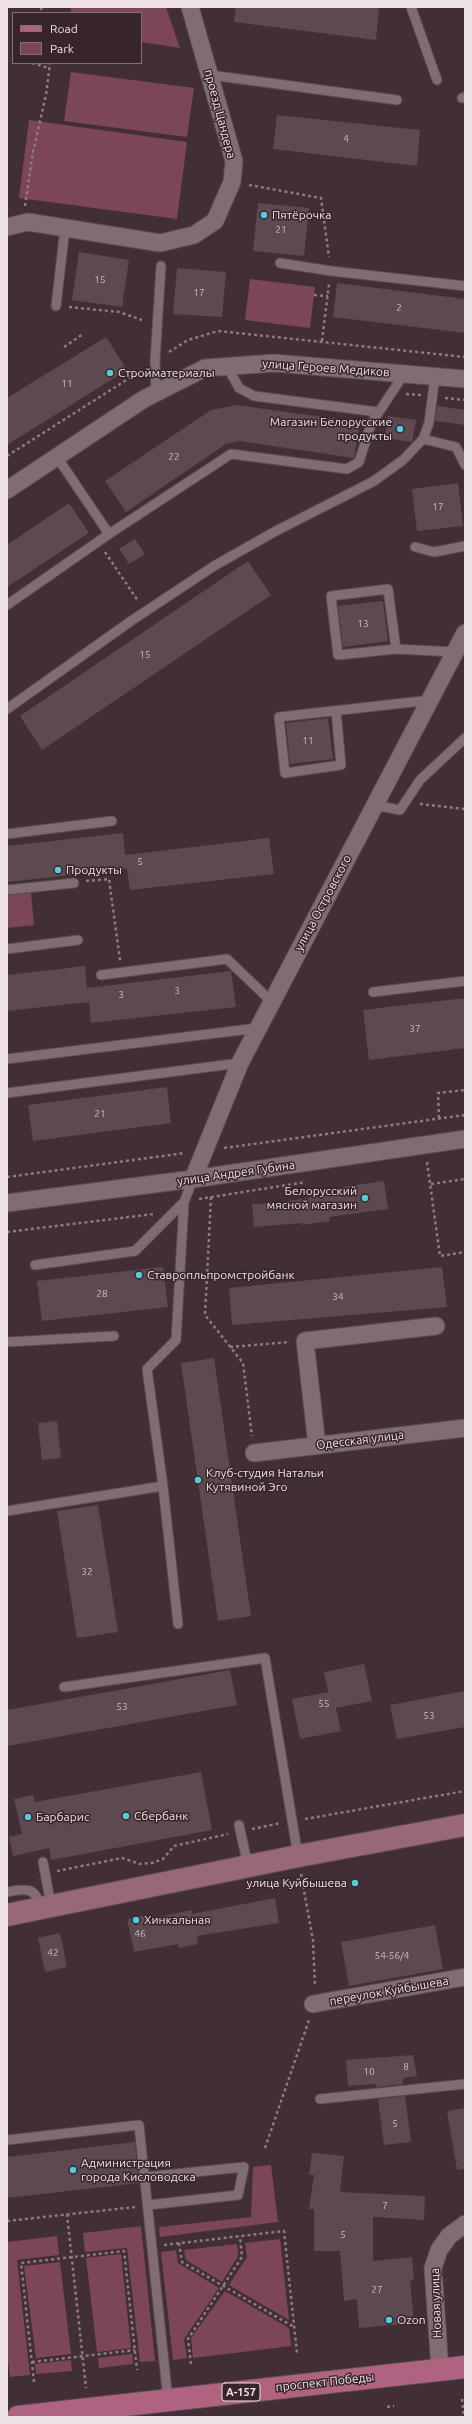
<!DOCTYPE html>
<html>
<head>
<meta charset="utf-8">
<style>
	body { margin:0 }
	#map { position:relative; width:472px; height:2424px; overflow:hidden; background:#422e35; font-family:Ubuntu,sans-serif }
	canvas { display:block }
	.frame { position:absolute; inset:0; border:8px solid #efe2e6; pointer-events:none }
	.legend { position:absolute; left:12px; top:12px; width:130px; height:52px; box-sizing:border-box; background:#37252b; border:1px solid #817176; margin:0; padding:5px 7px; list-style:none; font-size:12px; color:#efe2e6 }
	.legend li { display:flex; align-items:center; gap:8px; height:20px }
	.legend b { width:20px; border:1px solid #817176 }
</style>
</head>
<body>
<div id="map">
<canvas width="472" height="2424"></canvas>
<div class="frame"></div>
<ul class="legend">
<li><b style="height:5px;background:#af6381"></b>Road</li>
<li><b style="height:11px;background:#7d455a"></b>Park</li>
</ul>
</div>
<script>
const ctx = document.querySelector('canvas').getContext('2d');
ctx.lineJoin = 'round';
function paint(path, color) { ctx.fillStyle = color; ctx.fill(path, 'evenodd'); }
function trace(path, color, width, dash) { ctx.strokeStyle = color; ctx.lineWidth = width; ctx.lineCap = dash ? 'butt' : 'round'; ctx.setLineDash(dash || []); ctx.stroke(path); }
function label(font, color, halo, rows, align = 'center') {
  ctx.font = font + ' Ubuntu,sans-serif'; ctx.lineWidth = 3; ctx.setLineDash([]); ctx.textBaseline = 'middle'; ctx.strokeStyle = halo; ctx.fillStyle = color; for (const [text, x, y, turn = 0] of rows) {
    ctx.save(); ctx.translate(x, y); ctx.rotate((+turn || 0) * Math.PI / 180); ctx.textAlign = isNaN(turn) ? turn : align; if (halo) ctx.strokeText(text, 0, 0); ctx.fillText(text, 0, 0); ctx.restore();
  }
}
const green = new Path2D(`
	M71,7H166L180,48L141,42V13H71Z
	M71,72L194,88L187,137L64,121Z
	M29,120L187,142L177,219L19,198Z
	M250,279L315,287L310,328L245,320Z
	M31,893L34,925L7,928V895Z
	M271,2165L278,2222L160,2237L159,2227L251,2217L253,2167Z
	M141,2226L155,2361L140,2362L127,2248L85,2252L83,2233Z
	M57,2236L59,2255L17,2260L30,2375L10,2377L7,2353V2242Z
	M280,2239L289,2320L229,2285L247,2257L245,2243Z
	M237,2244L238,2256L222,2282L186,2260L184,2250Z
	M176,2250L178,2263L219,2288L184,2339L187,2358L173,2360L161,2252Z
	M121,2254L131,2348L97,2352L86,2258Z
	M60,2262L71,2354L36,2358L24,2266Z
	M225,2291L289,2328L291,2346L193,2358L191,2338Z
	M132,2354L133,2364L99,2368L98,2358Z
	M71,2360L72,2371L36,2374L35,2364Z`);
const building = new Path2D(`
	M236,7H379L376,40L234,22Z
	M277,115L420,130L417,166L273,149Z
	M258,203L309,208L304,256L253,251Z
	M79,252L129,260L122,307L72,300Z
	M177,268L226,272L222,317L173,314Z
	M337,283L465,299V333L333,317Z
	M106,337L127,370L7,445V398Z
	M236,405L360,422L354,458L239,441L226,444L126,512L105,481L211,410Z
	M437,406L465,410V425L435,421Z
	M388,416L416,420L412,442L385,438Z
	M458,483L463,526L417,531L412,489Z
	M69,503L89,533L7,587V545Z
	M135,539L145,554L129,564L119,549Z
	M248,561L271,595L42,750L20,716Z
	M383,601L388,641L343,647L338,606Z
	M328,718L333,759L290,764L286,723Z
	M123,833L125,855L269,838L274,874L130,890L127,869L7,882V846Z
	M85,966L87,988L231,971L236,1007L91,1023L89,1002L7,1011V975Z
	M465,998V1048L369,1060L363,1010Z
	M167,1087L171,1123L33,1141L28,1105Z
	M384,1181L388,1209L329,1217L330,1221L302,1225V1223L254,1227L252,1204L278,1203L343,1192L342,1187Z
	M163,1267L168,1307L42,1321L37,1281Z
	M442,1267L447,1307L232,1325L229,1288Z
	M214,1358L251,1616L218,1621L181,1363Z
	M57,1421L61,1458L42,1460L38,1423Z
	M98,1505L118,1632L77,1638L57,1511Z
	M364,1664L372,1701L336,1708L341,1731L300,1739L292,1699L328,1692L324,1672Z
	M230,1670L237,1705L7,1746V1710Z
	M465,1691V1727L397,1739L390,1705Z
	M201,1772L212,1830L51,1860L49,1848L13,1856L9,1837L22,1834L14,1799L33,1795L35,1802Z
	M275,1898L279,1923L197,1936L198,1944L179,1948L178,1944L134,1952L127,1919L147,1915L148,1919L192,1910V1914Z
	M435,1925L443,1969L349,1986L341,1942Z
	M60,1933L67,1967L45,1972L38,1938Z
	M413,2055L417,2076L403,2078V2084L376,2087V2084L348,2086L346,2060Z
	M405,2096L411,2142L384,2145L378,2099Z
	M465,2108V2169L457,2170L447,2111Z
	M135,2142L139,2183L7,2198V2157Z
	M312,2153L344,2156L340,2192L425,2196L424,2220L373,2217V2261L412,2257L414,2280L410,2281L414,2323L359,2328L357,2299L344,2301L340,2251H314V2209H309L314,2175H309Z`);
const path = new Path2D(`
	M41,7L42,13
	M32,63L49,68
	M249,185L321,198L329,257
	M25,206L33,152L46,95L50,63
	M314,295L328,296
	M69,307L119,312L142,320
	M322,341L329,284
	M64,347L83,334
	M169,352L188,340L218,331L465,357
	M406,394L421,395
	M445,398L465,400
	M7,456L142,370
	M105,552L138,601
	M420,804L465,809
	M86,881L109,879L120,960
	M439,1118L438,1093L465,1090
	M224,1148L465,1115
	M427,1162L440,1256L465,1252
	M7,1177L185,1153
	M431,1184L465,1179
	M211,1197L205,1315L243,1363L252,1436
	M199,1199L306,1182
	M7,1232L154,1214
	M230,1347L289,1342
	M305,1819L465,1791
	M252,1829L281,1823
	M57,1871L122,1858L140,1864L152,1863L163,1859L174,1846L228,1834
	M301,1874L313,1940L315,1986
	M265,2148L309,2020
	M67,2214L86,2388
	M7,2221L135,2207
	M179,2243L182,2262L294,2327
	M164,2245L284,2231L297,2353
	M32,2362L135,2350
	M191,2364L188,2339L242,2257L240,2236
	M34,2382L21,2263L124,2251L137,2370
	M462,2399L464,2417
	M387,2407L394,2406`);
const lane = new Path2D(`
	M411,7L437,80
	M210,75L397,100
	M462,98L465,97
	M280,263L331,271L465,286
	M56,306L65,228
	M227,366L239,388L254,396L378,412
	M156,393L155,361L161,266
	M423,439L456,447L465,465
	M57,457L109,534
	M415,547L434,552L465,546
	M7,605L109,534L231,454L347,469L359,462L371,424L404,374
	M396,649L388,589L331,596L338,655L396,649L455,652
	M7,709L131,621L214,566L274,532L374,481L403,460L423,439L429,423L435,376
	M336,711L341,765L285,773L279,717L431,700
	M374,805L400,810L420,780L465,738
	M7,834L112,821
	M7,890L74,883
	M7,949L78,940
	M101,975L227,959L272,1002
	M373,992L465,981
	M7,1059L258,1028
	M7,1093L240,1063
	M35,1265L135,1251L184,1202
	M7,1342L114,1336
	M163,1486L178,1624
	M7,1511L163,1486L147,1369L176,1340L184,1202L193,1179
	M64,1687L265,1658L298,1856
	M239,1825L248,1866
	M43,1862L51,1906
	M7,1892C26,1888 36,1887 41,1908
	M320,2099L465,2084
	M7,2140L139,2125L168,2400
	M145,2177L244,2167L238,2195L148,2205`);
const street = new Path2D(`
	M7,227L28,222L160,243L194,235L215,221L232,182L234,161L190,7
	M7,490L144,399L205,368L274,363L465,379
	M193,1179L240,1063L465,633
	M7,1203L193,1179L465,1139
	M317,1445L305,1341L436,1326
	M254,1453L465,1428
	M313,2004L465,1977
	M440,2370L433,2268L439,2250L449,2236L465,2224`);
const secondary = new Path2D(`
	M7,1915L298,1856L465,1825`);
const primary = new Path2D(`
	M18,2417L465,2367`);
const markers = [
	[264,215,4,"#53cbda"],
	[110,373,4,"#53cbda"],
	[400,429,4,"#53cbda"],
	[58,870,4,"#53cbda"],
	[365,1198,4,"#53cbda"],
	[139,1275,4,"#53cbda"],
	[198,1480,4,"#53cbda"],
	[126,1816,4,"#53cbda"],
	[28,1817,4,"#53cbda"],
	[355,1883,4,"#53cbda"],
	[136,1920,4,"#53cbda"],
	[73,2170,4,"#53cbda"],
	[389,2320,4,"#53cbda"]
];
const numberNames = [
	["4",346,139],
	["21",281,230],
	["15",100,280],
	["17",199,293],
	["2",399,308],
	["11",67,384],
	["22",174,457],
	["17",438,507],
	["13",363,624],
	["15",145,655],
	["11",308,741],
	["5",140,862],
	["3",177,991],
	["3",121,995],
	["37",415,1029],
	["21",100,1114],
	["28",102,1294],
	["34",338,1297],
	["32",87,1572],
	["55",324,1704],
	["53",122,1707],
	["53",429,1716],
	["46",140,1934],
	["42",53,1953],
	["54-56/4",392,1956],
	["8",406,2067],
	["10",369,2072],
	["5",395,2124],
	["7",385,2206],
	["5",343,2235],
	["27",377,2290]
];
const shields = [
	[241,2392,38]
];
const shieldNames = [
	["А-157",241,2392]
];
const streetNames = [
	["проезд Цандера",220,114,75],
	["улица Героев Медиков",326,368,4],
	["улица Островского",323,903,-62],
	["улица Андрея Губина",236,1173,-8],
	["Одесская улица",360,1440,-7],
	["переулок Куйбышева",389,1991,-10],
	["Новая улица",436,2303,-92],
	["проспект Победы",325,2382,-6]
];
const poiNames = [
	["Пятёрочка",272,215],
	["Стройматериалы",118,373],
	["Магазин Белорусские",392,422,"right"],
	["продукты",392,436,"right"],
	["Продукты",66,870],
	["Белорусский",357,1191,"right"],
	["мясной магазин",357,1205,"right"],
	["Ставропльпромстройбанк",147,1275],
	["Клуб-студия Натальи",206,1473],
	["Кутявиной Эго",206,1487],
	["Сбербанк",134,1816],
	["Барбарис",36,1817],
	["улица Куйбышева",347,1883,"right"],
	["Хинкальная",144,1920],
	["Администрация",81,2163],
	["города Кисловодска",81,2177],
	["Ozon",397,2320]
];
paint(green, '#7d455a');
paint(building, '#5e4950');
trace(lane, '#5c4b51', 11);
trace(street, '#5c4b51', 19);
trace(secondary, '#5c4b51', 24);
trace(primary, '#5c4b51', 24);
trace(path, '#8c7b80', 2.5, [3, 3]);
trace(lane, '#826c73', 9);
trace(street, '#826c73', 17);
trace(secondary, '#98687a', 22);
trace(primary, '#af6381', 22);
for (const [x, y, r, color] of markers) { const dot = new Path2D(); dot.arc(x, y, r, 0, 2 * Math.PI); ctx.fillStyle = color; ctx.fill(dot); trace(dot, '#37252b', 1.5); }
label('10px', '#cbbcc0', null, numberNames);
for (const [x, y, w] of shields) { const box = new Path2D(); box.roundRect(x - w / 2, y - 9, w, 18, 3); ctx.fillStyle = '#37252b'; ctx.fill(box); trace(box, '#efe2e6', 1); }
label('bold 11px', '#efe2e6', null, shieldNames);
label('12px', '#efe2e6', '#37252b', streetNames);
label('12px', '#efe2e6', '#37252b', poiNames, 'left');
</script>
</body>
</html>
